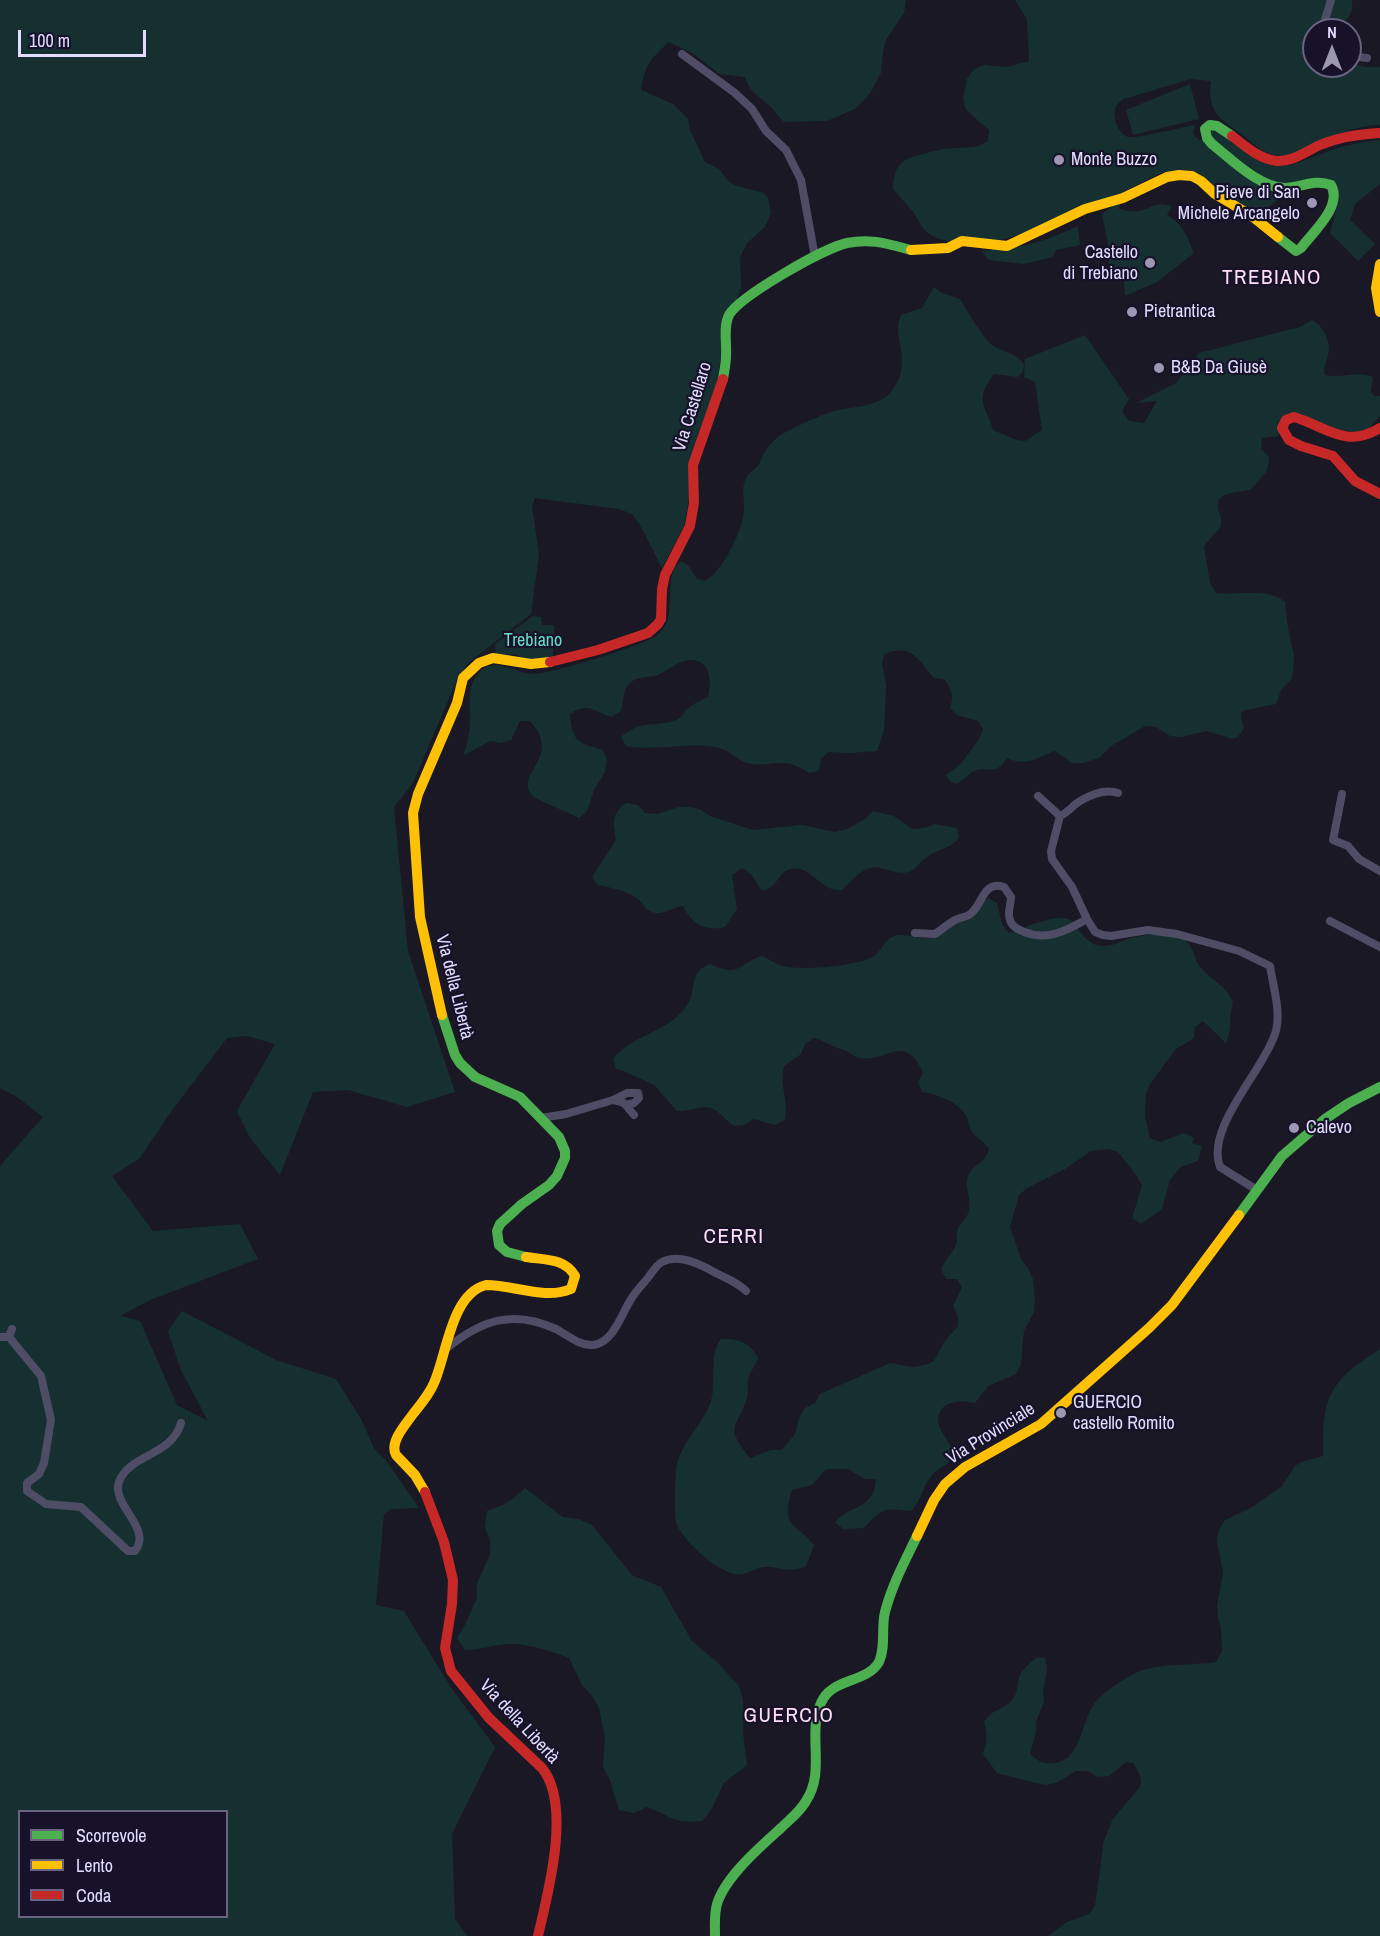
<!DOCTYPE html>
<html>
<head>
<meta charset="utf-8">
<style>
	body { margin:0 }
	#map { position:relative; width:1380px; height:1936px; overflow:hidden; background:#1a1824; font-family:"Archivo Narrow",sans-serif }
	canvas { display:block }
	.legend { position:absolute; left:18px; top:1810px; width:210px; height:108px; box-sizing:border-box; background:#17122a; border:2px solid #68637f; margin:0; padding:8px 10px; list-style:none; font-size:18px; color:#e2ddfe }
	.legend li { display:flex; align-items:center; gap:12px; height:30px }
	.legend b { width:30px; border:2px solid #68637f }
	.north { position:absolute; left:1302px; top:18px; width:60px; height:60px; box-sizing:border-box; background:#17122a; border:2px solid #68637f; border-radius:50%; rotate:0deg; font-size:16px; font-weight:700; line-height:24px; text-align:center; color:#e2ddfe }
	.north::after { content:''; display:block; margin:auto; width:21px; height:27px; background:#9c98b2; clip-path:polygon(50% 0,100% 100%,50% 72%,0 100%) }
	.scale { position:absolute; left:18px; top:30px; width:128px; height:27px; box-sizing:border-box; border:3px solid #e2ddfe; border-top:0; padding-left:8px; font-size:18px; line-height:21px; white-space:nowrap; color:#e2ddfe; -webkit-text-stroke:4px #17122a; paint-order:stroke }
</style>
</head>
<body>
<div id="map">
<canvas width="1380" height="1936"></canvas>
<ul class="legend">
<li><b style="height:8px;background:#4caf50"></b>Scorrevole</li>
<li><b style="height:8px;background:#ffc107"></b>Lento</li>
<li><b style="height:8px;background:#c62828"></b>Coda</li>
</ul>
<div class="north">N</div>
<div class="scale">100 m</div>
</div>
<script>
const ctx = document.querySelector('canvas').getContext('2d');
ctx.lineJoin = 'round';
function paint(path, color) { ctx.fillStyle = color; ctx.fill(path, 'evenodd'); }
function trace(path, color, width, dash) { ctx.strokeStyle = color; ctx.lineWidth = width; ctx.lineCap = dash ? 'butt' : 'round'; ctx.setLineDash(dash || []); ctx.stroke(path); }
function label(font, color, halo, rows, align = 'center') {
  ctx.font = font + ' "Archivo Narrow",sans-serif'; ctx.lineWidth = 4.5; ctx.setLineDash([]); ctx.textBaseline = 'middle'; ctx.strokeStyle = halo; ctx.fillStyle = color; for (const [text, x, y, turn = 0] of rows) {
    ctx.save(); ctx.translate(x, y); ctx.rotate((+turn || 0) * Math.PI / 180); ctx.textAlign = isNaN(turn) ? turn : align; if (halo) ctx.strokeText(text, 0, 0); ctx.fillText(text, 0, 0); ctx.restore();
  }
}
const green = new Path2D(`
	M0,0H906L904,13L886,40L883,51L881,73L871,92L857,108L827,121L784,122C779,117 775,112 771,107C759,95 751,95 745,77L719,74L694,54L669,42C650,59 645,65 641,90L673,104L688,119L690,130L705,162L719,169L728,181L734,185L764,193L768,198L771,213L765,227L747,243L740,257L741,288L723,338L717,385L696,450L685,524L662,568L639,523L632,514L619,509L535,498L532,506L539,554L531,614L468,663L456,682L413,783L394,807L408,951L455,1092L407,1107L348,1090L313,1092L280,1175L250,1138L237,1111L275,1044L247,1036L227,1038L170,1113L140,1158L112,1176L153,1231L240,1224L258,1259L150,1300L120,1316L140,1321L177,1405L208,1421L181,1370L168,1331L182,1311L276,1360L336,1379L361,1419L374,1448L387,1462L419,1508L391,1509L384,1514L376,1605L404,1611L450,1686L495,1747L452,1834L455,1919L467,1936H0V1166L43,1117L17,1097L0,1088ZM20,1812H226V1916H20Z
	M1015,0H1352C1354,15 1346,20 1337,30H1314V66H1350V63L1365,67H1380V125C1359,125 1338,134 1318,143C1304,149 1291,158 1275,155C1259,152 1249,139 1236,130C1215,116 1208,107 1211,81L1191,79L1124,99C1116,104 1113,109 1115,118C1116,126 1121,135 1128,137C1136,139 1183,127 1195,125L1193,134L1199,140L1203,139L1286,193L1259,215L1252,216L1190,170L1163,172L1123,192L1119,209C1126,211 1132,212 1139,211C1154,208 1154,201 1172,206L1167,215C1182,224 1188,237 1194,253L1157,282L1125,296L1124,281L1111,280L1108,278L1109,249L1102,214L1121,200C1071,217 979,261 931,235C922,230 919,221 914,213C907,205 900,197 893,189C894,165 901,159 923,154C934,151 945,148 957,148C970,147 977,149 988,141L989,130L966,110L963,99L967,79L973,70L984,65L1007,67L1029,61L1027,19Z
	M1190,84L1199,119L1133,135L1126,110Z
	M1214,130L1257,160C1286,174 1302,160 1329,151C1346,145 1362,142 1380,140V184L1355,204L1350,220L1375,244L1358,261L1330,233L1339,200L1335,186L1280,183L1267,179L1218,145L1211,136V132Z
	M1078,226L1080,245L1056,250L1053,257L1023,264L989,260L981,251C1020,249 1043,242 1078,226Z
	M934,287L942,293L960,299C967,311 982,336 992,345C1003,353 1016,352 1024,364L1023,372L1017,377L994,374C974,401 985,403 993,430L1016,440L1025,441L1042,430L1035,382L1024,377L1025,359L1085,335L1129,399L1122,411L1129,421L1144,423L1157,401L1136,403L1176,383L1199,353L1300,327L1312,320C1322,325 1330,339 1329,350C1328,360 1322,365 1325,375C1341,379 1358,370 1373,377L1371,391L1374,396H1380V416C1375,421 1370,429 1363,431C1348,435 1306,420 1289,415L1278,436L1262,438L1261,448L1269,457L1268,467L1266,472L1251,489C1240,494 1219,489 1218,505C1217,511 1223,517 1221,524C1219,533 1208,538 1204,547L1210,583L1216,593C1237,596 1268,587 1285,602L1288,628L1294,656L1293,672L1292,678L1281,690L1276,704L1242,711L1241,717L1244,728L1238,737L1233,739L1207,731L1181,737L1170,736L1156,727L1145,726L1111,746L1099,758L1083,763H1072L1055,751C1036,758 1028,767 1007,758C996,778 986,764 972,772C967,776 962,781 956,784L950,781L946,775L961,764L979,739L983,729L978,721L957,715L950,708C954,696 952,689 944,679L934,678C918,660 913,643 884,654L882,664L886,685L884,730L877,751L850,753L829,752L821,759L819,771L809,773C782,754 773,769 747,763C737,760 729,750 719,748C689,741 657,752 626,746L621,737C640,720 652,727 674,721C683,718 684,711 691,706C696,702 703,700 708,697C712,681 711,658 688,660C677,662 668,670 658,675C649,678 639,676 631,682C622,689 624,701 621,711L611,717C593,711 588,702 570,714C572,742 578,743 603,750L607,761L605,772L594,790L587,811L579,818C570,813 539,801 533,796C512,774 564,758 530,721H520L511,740L501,743L490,741L464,755C466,744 470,734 470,723C471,709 467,691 475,678C478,673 482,668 488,666C502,662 519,673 533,674C548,675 644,645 656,636C682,618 659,579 681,561L688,565L697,579L705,581C722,572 743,530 744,511C745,499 740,485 748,475C751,471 755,469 758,466C761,462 761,457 764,453C767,448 774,440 779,436C790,429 821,415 834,411C850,407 877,407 890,393C916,363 890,338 901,315L922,308Z
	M533,616L541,617L542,625H554L553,658L524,660L517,655L496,654L495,644Z
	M626,803L638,805L645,813L657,814L679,807H690L700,809L710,816L753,830L802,825L835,832L847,829L865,819L873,811L894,816L912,829L924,828L935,824L957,828L959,838C950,849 938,849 927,857C920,861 917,869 909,872C895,876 881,863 867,869C857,873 850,883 842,890C838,890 835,890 832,889C818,885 804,860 786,871C775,878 779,886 762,891L751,874L742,868L732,875L737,909L725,927C705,932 692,924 683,906C673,907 665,914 656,913C647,912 644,905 638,899C626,890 612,888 598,885L592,877L616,840C614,821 610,816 626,803Z
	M988,898L997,903L1002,924L1009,933C1024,929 1062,909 1074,923C1080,931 1085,941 1096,945C1109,949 1120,941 1132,938C1147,934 1173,931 1186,941C1195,949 1194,961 1202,969C1214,983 1223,982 1233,1002C1229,1016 1232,1030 1226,1043L1203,1021L1195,1027L1194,1038L1176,1049L1150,1084L1146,1094L1145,1116L1150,1138L1160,1142L1184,1133L1194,1138L1192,1143L1202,1146L1198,1161L1181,1167L1170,1180L1162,1209L1141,1224L1132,1218L1142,1186L1137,1176L1118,1152L1108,1149L1091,1151L1065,1169L1027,1188L1019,1195L1010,1227L1021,1259L1028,1268L1033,1279L1035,1300L1034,1312L1024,1331L1021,1364L1016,1374L988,1386L975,1403C960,1399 934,1401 939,1425C941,1433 951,1444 954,1454C948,1467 942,1465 933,1474C924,1482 922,1500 911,1511C885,1508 882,1508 864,1528L843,1529L835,1522C851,1504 874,1510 876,1479H865L848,1469H826L812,1485L792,1490C780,1527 795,1522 814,1545L806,1566C787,1574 784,1567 766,1567C755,1567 747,1576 735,1574C716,1570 685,1543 677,1525C674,1520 675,1478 676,1470C679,1444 703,1425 711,1401C717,1380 708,1356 721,1339C738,1338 751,1343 758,1358C756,1365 749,1373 748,1379C747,1386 749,1392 747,1398C736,1431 724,1425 750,1458L771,1450H782L795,1434L799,1418L805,1408L815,1403L820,1394L890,1363L913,1367L925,1365L934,1361L944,1342L958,1326V1316L953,1306L962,1287L957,1279H946L941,1269C945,1260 952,1254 956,1245C958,1240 956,1236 957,1231C959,1223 967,1219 969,1211C972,1199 963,1185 969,1174C975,1163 984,1165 989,1149C983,1140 977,1139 972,1132C968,1126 969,1119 965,1114C956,1101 937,1094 922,1092L918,1082L923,1073C905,1031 886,1063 860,1058C853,1057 850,1052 844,1050C840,1048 838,1049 835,1047C827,1044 823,1040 814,1038L805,1044L801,1054L784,1066C779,1085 789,1101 785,1120L775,1125L754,1119L744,1125L734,1126C726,1121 720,1111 711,1108C701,1105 688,1112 677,1111L654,1085L626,1072L616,1069L613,1059C633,1034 665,1034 686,1007C698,990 687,973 710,964C742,978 736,964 762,956C769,959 776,964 783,966C801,971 856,966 873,957C881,952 884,941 892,937C904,931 916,940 928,938C951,933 970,911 988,898Z
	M1380,1349V1936H1048L1067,1922L1089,1914L1095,1906L1104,1840L1113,1819L1140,1787C1143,1778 1138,1771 1133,1763L1126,1762L1109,1776L1098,1777L1088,1771H1076L1056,1783L1045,1785L997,1773L983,1754C987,1742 988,1734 984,1722C994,1707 1001,1712 1011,1701C1016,1696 1017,1690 1018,1683C1019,1671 1028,1664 1038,1657L1045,1658L1047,1669L1043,1691L1044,1702L1036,1722V1732L1030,1754C1038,1761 1044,1765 1055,1763C1081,1760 1081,1722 1094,1704C1102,1693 1118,1683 1130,1676C1152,1662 1191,1666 1216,1662L1222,1651L1221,1628L1218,1617L1217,1606L1223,1573L1217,1541L1219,1530L1225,1520L1251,1508L1282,1486L1295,1466L1301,1462L1323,1456C1324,1442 1322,1428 1325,1414C1330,1381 1354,1366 1380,1349Z
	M525,1488L563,1517L578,1519L592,1525L632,1575L661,1587L692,1641L717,1662L739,1686L743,1701V1733L747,1765L724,1783L711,1810L702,1821C672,1824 672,1816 647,1807L634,1813L619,1810L610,1780L603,1767L605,1738L599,1708L592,1696L582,1685L569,1658C553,1651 525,1643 508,1644C493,1645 480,1650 465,1650L457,1638L465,1625L477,1598V1583L490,1555V1541L485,1527L487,1511C503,1506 513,1500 525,1488Z`);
const street = new Path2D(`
	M1322,30L1331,0
	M1314,40L1311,44L1314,48
	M682,54L735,93L752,109L766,131L786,150L801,180L815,257
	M1350,56L1367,58
	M1342,794L1333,840L1348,846L1359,859L1380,871
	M1038,796L1060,816L1051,851L1052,859L1072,887L1087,919L1095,932L1103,935L1111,936L1148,930L1177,934L1239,951L1270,966C1273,986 1282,1014 1275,1034C1263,1071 1205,1128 1220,1167L1257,1190
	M1060,816C1069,812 1073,805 1080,801C1092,794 1106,789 1118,793
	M1330,921L1380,947
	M915,933L935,934C941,930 948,924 955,920C959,918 965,917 969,915C983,906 982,880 1004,887L1011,897C1011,905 1007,913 1010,920C1012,927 1018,929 1024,932C1047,941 1066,931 1087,919
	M613,1100L627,1093H638L639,1098L634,1103L626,1105
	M541,1118L566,1114L613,1100L624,1103L634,1115
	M0,1337H9L12,1329
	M9,1337L41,1376L51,1420L44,1463L39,1474L27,1483V1491L46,1504L81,1507L128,1551H135C153,1528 111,1505 119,1482C129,1454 172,1456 181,1423
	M446,1349C481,1320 513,1309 556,1329C567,1335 580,1346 593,1345C613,1343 621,1315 630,1301C634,1293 641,1286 647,1279C651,1274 656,1265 662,1262C678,1253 700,1264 714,1272C725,1278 737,1282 746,1291`);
const fast = new Path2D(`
	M1232,136L1217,126L1210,125L1205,129L1207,138L1212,144C1231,159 1260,188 1285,188C1302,187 1315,179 1331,185C1343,206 1313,232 1301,248L1296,251L1278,237
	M723,379C724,372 726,364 726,356C727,343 723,327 729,315C740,296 824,248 847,243C871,238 888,244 911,250
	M442,1015L455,1055L460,1063L475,1077L520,1097L559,1137L565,1151V1158L557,1176L549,1185L522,1204L500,1224L497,1231L499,1245L507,1252L526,1257
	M1239,1215L1282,1156L1325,1119L1349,1103L1380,1087
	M715,1936C715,1925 714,1915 717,1904C725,1877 760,1847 781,1828C790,1819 800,1812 806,1801C826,1771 807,1734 821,1703C832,1677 866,1684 879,1662C886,1647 881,1627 885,1612C892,1585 905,1561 917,1536`);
const slow = new Path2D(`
	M911,250L948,248L962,241L1007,246L1085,209L1123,198L1167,177L1179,175L1192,176L1201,181L1215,194L1252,216L1278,237
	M1380,264L1376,288L1380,312
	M442,1015L420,917L413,813L418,794L457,703L463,678L479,663L493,658L531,664L550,662
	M425,1492L415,1475L396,1455C389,1442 406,1424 413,1414C421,1404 429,1395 434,1383C447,1354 451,1294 486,1285C514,1285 545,1300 571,1289L575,1276C565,1258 545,1260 526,1257
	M917,1536L934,1500L945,1484L965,1467L1041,1424L1149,1328L1172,1305L1239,1215`);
const jam = new Path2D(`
	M1232,136C1245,146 1259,159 1277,161C1293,162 1306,151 1320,145C1339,137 1360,134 1380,133
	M1380,428C1346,449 1327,427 1294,417L1286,420L1282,428L1289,440L1301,446L1333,456L1355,481L1380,494
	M550,662L598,650L648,633L658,624L661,619L662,589L665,575L690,526L694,503L693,465L723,379
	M425,1492L444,1542L453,1580L452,1604L445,1648L451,1671L489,1718L542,1768C572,1805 548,1893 538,1936`);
const markers = [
	[1059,160,6,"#9c98b2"],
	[1312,203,6,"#9c98b2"],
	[1150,263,6,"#9c98b2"],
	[1132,312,6,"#9c98b2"],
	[1159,368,6,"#9c98b2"],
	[1294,1128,6,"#9c98b2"],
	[1061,1413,6,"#9c98b2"]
];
const poiNames = [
	["Monte Buzzo",1071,160],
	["Pieve di San",1300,193,"right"],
	["Michele Arcangelo",1300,214,"right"],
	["Castello",1138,253,"right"],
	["di Trebiano",1138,274,"right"],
	["Pietrantica",1144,312],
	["B&B Da Giusè",1171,368],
	["Calevo",1306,1128],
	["GUERCIO",1073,1403],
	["castello Romito",1073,1424]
];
const streetNames = [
	["Via Castellaro",693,407,-73],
	["Via della Libertà",454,987,76],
	["Via Provinciale",991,1434,-32],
	["Via della Libertà",519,1722,47]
];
const parkNames = [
	["Trebiano",533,641]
];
const quarterNames = [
	["TREBIANO",1272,278],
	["CERRI",734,1237],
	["GUERCIO",789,1716]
];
paint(green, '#163032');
trace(street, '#4f4d65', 8);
trace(fast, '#4caf50', 10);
trace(slow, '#ffc107', 10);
trace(jam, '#c62828', 10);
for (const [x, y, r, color] of markers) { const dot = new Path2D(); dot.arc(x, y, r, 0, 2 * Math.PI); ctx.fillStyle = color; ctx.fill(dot); trace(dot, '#17122a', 2); }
label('18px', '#e2ddfe', '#17122a', poiNames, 'left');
label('18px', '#e2ddfe', '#17122a', streetNames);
label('18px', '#6addc4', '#17122a', parkNames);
ctx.letterSpacing = '1.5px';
label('21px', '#fedff1', '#17122a', quarterNames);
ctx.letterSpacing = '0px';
</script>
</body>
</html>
